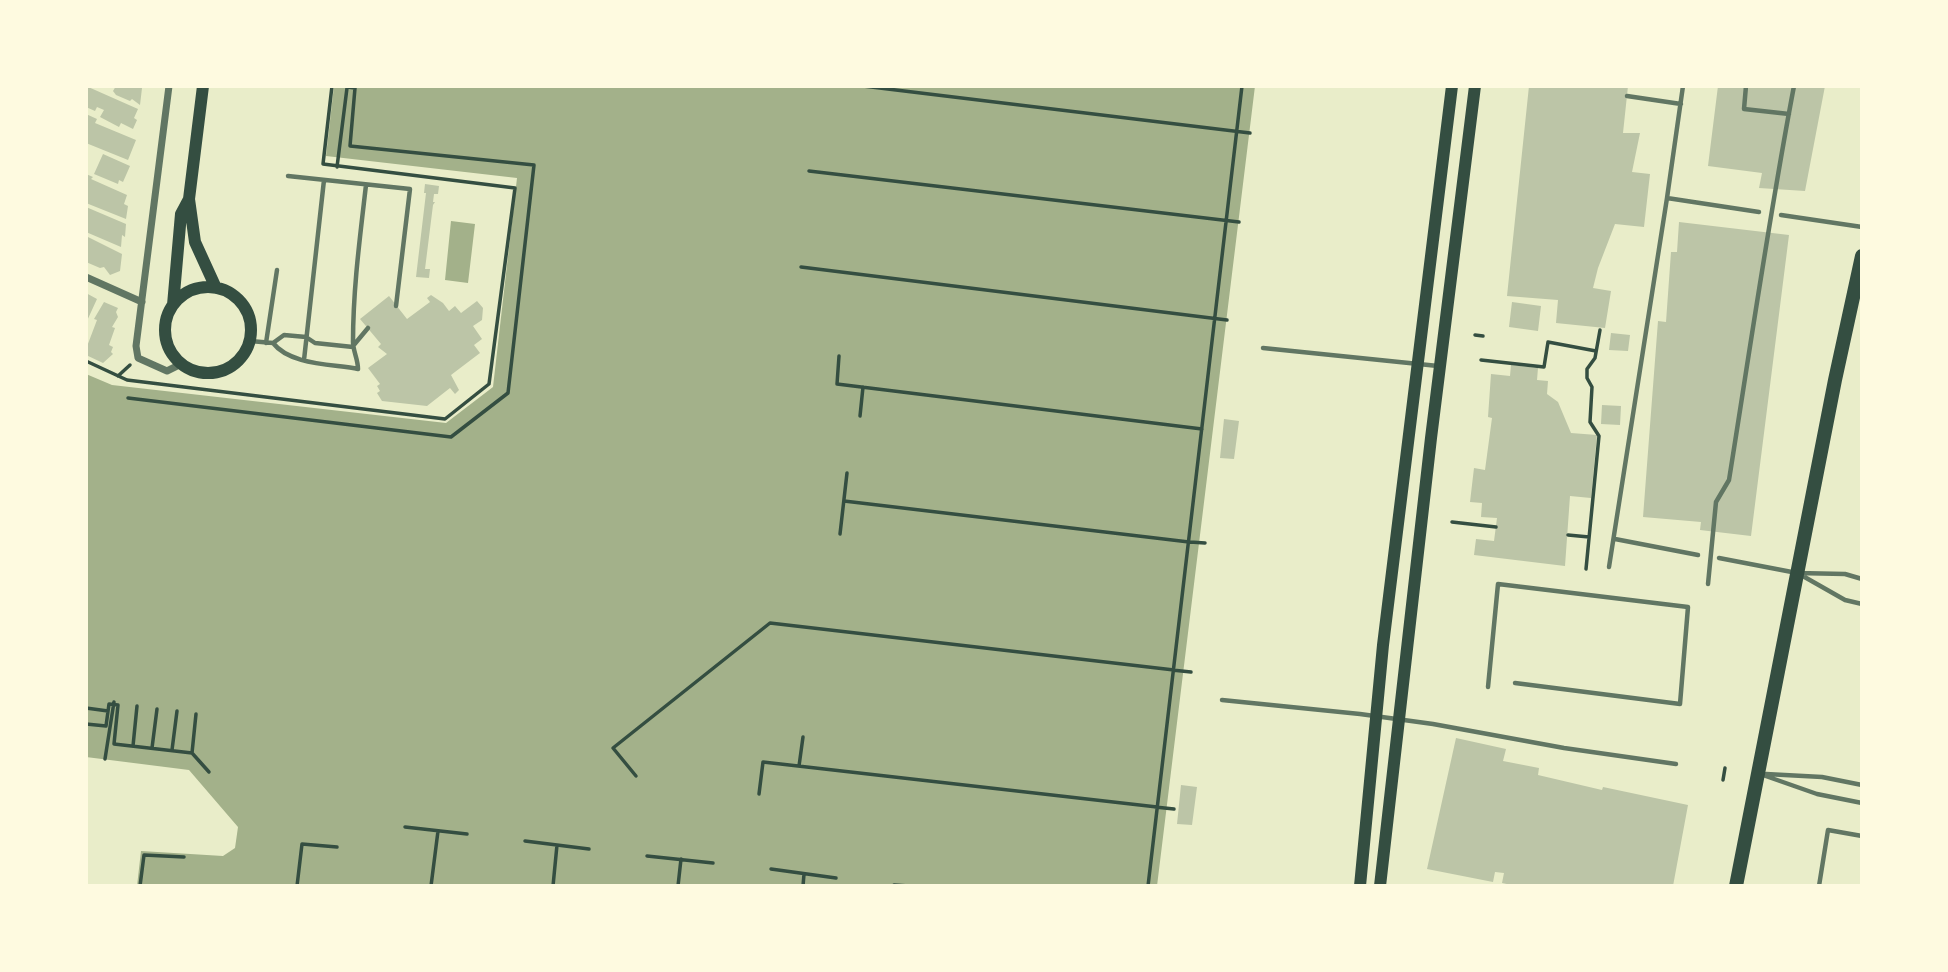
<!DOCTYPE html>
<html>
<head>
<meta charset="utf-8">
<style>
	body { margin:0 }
	#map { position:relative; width:1948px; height:972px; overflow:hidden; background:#e9edc9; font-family:Helvetica,sans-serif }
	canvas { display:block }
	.frame { position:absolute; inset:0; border:88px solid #fefae0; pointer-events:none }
</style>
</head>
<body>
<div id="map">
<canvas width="1948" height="972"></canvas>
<div class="frame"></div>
</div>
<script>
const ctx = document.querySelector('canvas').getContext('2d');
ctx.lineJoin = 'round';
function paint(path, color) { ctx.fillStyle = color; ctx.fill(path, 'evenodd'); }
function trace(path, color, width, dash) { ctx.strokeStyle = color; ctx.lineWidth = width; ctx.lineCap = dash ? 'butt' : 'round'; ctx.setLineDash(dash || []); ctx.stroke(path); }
const water = new Path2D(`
	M334,86H1255L1157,886H137L141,851L223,856L235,848L238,827L189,770L86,757V374L112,385L446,423L493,387L517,178L326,156Z
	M451,221L475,224L468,283L445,280Z`);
const building = new Path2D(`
	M86,86L138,109L134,118L137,120L133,129L121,123L119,127L100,117L104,110L97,107L95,111L86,107Z
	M116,86H140L142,88L140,105L132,99L130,101L116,95L113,91Z
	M1529,86H1628L1623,133H1640L1632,172L1650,174L1644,227L1615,224L1598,268L1593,288L1611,291L1605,328L1556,323L1558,300L1507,296Z
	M1718,86H1825L1805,191L1759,188L1762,173L1708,166Z
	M86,114L97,119L95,123L136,140L128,160L86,143Z
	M103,154L130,166L123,182L119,180L118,184L94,174Z
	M86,174L93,177L91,179L127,195L124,204L128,206L126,219L86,203Z
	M425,184L439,186L438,194H434L433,202H435L433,205L425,269H430L429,278L416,277L426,193H424Z
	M86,207L126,224L125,237L122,235L121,247L86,232Z
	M1679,222L1789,235L1751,536L1700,530L1701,522L1643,517L1658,321L1666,322L1671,252H1677Z
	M86,236L122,254L120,271L110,275L104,267L100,268L86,262Z
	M86,293L97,299L86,323Z
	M431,295L443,303L449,311L455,306L461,313L477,301L483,308L482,320L473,326L482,339L474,345L480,353L451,375L459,390L455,394L450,388L427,406L382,401L377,393L380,391L377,386L380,384L368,368L387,354L378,347L381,344L360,319L389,296L407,319L430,302L427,298Z
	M104,302L118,308L116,312L118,317L112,327L115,328L109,345L113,347L111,352L113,354L103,363L86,355V349L97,320L94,319Z
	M1512,302L1541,306L1538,331L1509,327Z
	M1611,333L1630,335L1628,351L1609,350Z
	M1511,365L1538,368L1537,380L1548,381L1547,394L1558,402L1571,433L1597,435L1591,498L1570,496L1565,566L1474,555L1476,539L1494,541L1497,518L1481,517L1482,503L1470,502L1474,468L1485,470L1492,418L1488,417L1491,374L1510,376Z
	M1602,405L1621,406L1620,425L1601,424Z
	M1224,419L1239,421L1234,459L1220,458Z
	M1456,738L1506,749L1503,761L1539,768L1538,775L1602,790L1603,787L1688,805L1673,886L1553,884L1552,886H1516L1502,883L1504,873L1495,872L1493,882L1427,869Z
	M1181,785L1197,787L1192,825L1177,824Z`);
const path = new Path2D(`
	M863,86L1250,133
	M337,167L347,88
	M809,171L1239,222
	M801,267L1227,320
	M1475,335L1483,336
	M839,356L837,384L1202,429
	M1481,360L1544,367L1548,342L1596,351
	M86,361L127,380L445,419L489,384L515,188L323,164L332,86
	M118,376L130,365
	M128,398L451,437L508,393L534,165L350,146L355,88L347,87
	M860,416L863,387
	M844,501L1189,542
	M1452,522L1496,527
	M840,534L847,473
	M1568,535L1589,537
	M1190,542L1205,543
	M1586,569L1599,436L1590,422L1592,387L1587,378V369L1595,358L1600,330
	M1172,670L1191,672
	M86,708L108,711
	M86,724L106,726L109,704L118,705L114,744L192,753L209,772
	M133,746L137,706
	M152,748L157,709
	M172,750L177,711
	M192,753L196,714
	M105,759L114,702
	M799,766L803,737
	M636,776L613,748L770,623L1174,670
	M1723,780L1725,768
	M759,794L763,762L1157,807
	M1155,807L1174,809
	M405,827L467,834
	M525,841L589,849
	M647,856L713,863
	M771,869L836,878
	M894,885L909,886
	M140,886L144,855L184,857
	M297,886L302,844L337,847
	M431,886L438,831
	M553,886L557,845
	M678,886L681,859
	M803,886L804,874
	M1148,886L1242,86`);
const service = new Path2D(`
	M1683,86L1667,198L1759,212
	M1746,86L1744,109L1789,114
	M1627,96L1681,104
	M288,176L410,189L396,306
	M1781,215L1862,227
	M250,341L273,343L284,335L306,337L315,343L353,347
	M266,343L277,270
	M273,343C290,365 332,364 358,369C358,359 353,351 353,342C353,289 360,237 366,185
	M353,346L368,328
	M1263,348L1438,366
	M304,360L324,180
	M1615,539L1698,555
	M1719,558L1797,573L1845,574L1862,579
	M1609,567L1667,198
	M1801,575L1845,600L1862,604
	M1708,584L1716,502L1729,480C1750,349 1769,217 1794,86
	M1488,687L1498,584L1688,607L1680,704L1515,683
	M1222,700L1360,714L1433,724L1564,748L1676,764
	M1760,774L1817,794L1862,803
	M1766,774L1822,777L1862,785
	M1819,886L1828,830L1862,836`);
const minor = new Path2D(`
	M169,86L136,346L138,358L167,371L181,364
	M86,277L142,302`);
const secondary = new Path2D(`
	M203,86L189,199L195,242L216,288
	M165 330a43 43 0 1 1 86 0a43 43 0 1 1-86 0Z
	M173,305L181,214L189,199
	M1360,886L1383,645L1452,86
	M1380,886L1431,438L1475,86`);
const trunk = new Path2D(`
	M1736,886L1835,380L1862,256`);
paint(water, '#a3b18a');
paint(building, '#bcc5a7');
trace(path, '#344e41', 3.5);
trace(service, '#617663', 4.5);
trace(minor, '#617663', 7);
trace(secondary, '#344e41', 12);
trace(trunk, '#344e41', 14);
</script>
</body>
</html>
